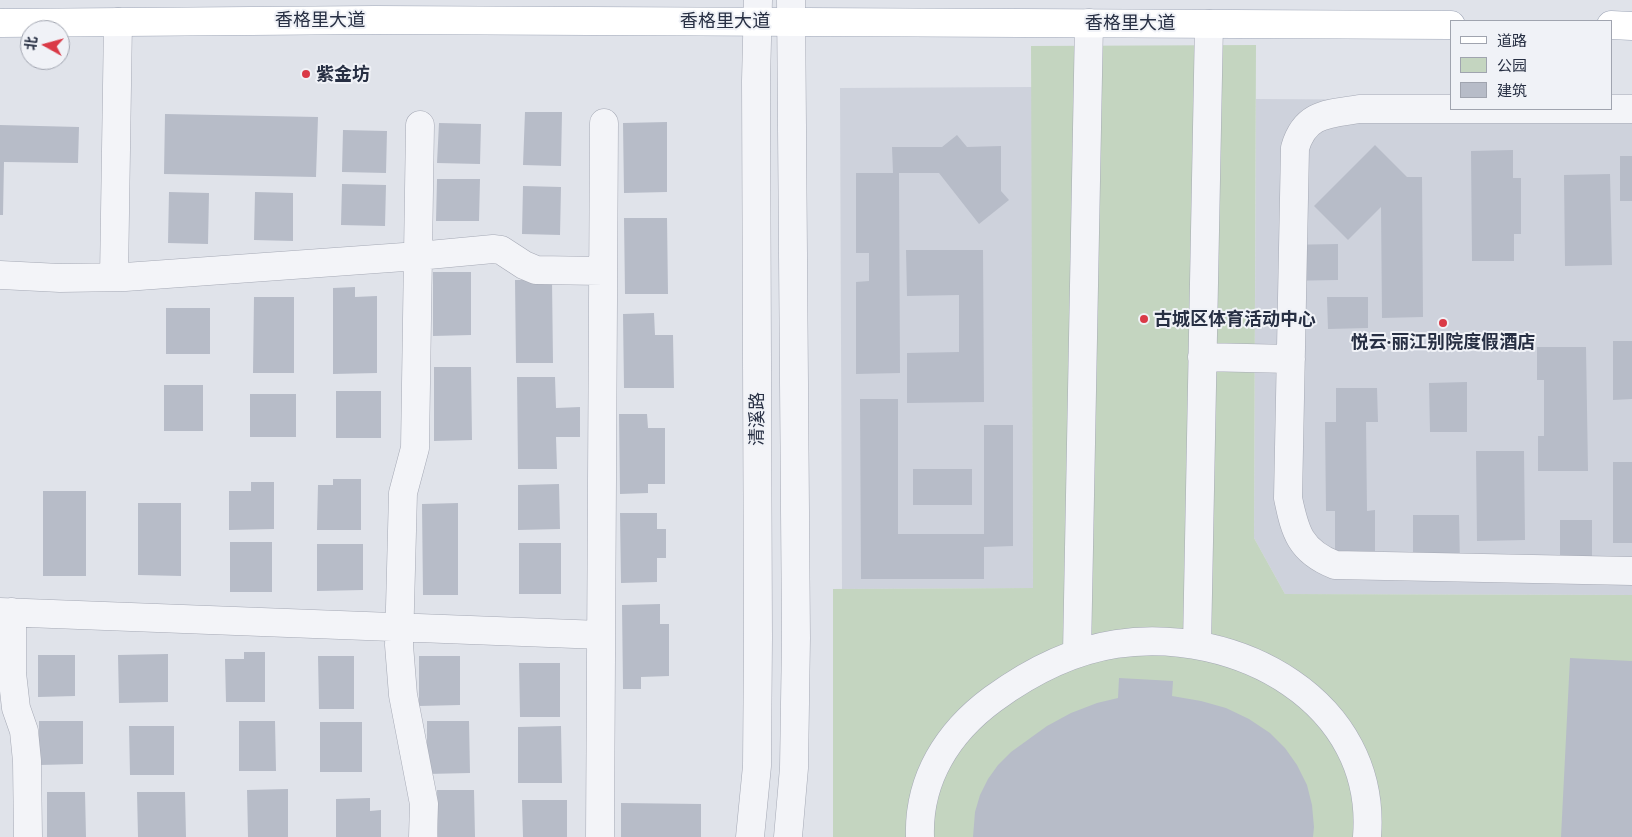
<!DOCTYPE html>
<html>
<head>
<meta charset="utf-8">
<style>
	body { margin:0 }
	#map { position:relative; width:1632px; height:837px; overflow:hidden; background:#e0e3ea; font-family:Ubuntu,"Noto Sans SC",sans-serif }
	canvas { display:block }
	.legend { position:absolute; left:1450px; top:20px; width:162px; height:90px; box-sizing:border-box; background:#f0f2f7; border:1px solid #a0a4af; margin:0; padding:6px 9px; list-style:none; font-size:15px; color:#272f43 }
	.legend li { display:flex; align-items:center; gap:10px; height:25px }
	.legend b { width:25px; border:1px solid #a0a4af }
	.north { position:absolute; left:20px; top:20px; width:50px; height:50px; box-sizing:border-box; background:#f0f2f7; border:1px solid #a0a4af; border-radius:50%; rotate:277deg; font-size:14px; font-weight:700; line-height:20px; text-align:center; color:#272f43 }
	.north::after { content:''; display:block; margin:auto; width:18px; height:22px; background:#da3a47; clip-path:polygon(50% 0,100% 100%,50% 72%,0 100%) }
</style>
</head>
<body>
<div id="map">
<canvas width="1632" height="837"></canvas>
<ul class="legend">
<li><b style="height:6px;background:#fff"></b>道路</li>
<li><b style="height:14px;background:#c4d5c0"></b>公园</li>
<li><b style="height:14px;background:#b7bcc8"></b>建筑</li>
</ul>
<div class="north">北</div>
</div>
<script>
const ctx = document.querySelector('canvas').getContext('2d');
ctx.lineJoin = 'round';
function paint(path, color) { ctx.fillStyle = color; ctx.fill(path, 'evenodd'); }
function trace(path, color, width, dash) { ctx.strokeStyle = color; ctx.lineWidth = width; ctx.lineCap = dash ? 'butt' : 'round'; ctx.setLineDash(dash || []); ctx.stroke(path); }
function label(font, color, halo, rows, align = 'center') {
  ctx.font = font + ' Ubuntu,"Noto Sans SC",sans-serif'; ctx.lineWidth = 4; ctx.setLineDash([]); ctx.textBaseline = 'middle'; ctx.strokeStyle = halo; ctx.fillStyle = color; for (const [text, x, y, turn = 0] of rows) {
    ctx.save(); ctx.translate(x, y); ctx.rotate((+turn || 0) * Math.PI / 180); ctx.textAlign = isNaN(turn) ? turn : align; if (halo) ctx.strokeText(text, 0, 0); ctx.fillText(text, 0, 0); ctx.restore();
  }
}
const built = new Path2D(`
	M1032,87L1033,588L842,589L840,88Z
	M1256,99L1632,101V595L1285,594L1254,538Z`);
const green = new Path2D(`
	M1256,45L1254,538L1285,594L1632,595V837H833V589L1033,588L1031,46Z`);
const building = new Path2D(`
	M525,112H562L561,166L523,165Z
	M165,114L318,117L316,177L164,174Z
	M667,122V192L624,193L623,123Z
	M439,123L481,124L480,164L437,163Z
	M0,125L79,127L78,163L4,162L3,215H0Z
	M343,130L387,131L386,173L342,172Z
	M957,135L967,147L1001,146V191L1009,200L979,224L939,173H899L900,373L856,374V282L869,281V253H856V173H893L892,147H942Z
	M1375,145L1407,177H1422L1423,317L1382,318L1381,207L1348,240L1314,206Z
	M1513,150V178H1521V234H1514V261H1472L1471,151Z
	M1620,156H1632V201H1620Z
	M1610,174L1612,265L1565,266L1564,175Z
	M437,179H480L479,221H436Z
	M342,184L386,185L385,226L341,225Z
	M523,186L561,187L560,235L522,234Z
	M169,192L209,193L208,244L168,243Z
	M255,192L293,193V241L254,240Z
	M624,218H667L668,294H625Z
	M1338,244V280L1282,281V245Z
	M906,250H983L984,402L907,403V353L959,352V295L907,296Z
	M433,272H471V335L433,336Z
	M515,280H552L553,363H516Z
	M355,287V297L377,296V373L333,374V288Z
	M254,297H294V373H253Z
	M1327,297H1368V328L1328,329Z
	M166,308H210V354H166Z
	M654,313L655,335H673L674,388H624L623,314Z
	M1613,341H1632V399L1613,400Z
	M1537,347H1586L1588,471H1538V436H1544V380H1537Z
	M434,367H471L472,440L434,441Z
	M517,377H555L556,408L580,407V437H556L557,469H518Z
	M1467,382V432H1430L1429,383Z
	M164,385H203V431H164Z
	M1336,388H1377L1378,422H1366L1367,511L1375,510V551L1335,552V511H1326L1325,422H1336Z
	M336,391H381V438H336Z
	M250,394H296V437H250Z
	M860,399H898V534H984V425H1013V546L984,547V579H861Z
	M619,414H647L648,428H665V484H648V493L620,494Z
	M1476,451H1524L1525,540L1477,541Z
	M1613,462H1632V543H1613Z
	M913,469H972V505H913Z
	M333,479H361V530H317L318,485H333Z
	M251,482H274V529L229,530V491H251Z
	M559,484L560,529L518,530V485Z
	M43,491H86V576H43Z
	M138,503H181V576L138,575Z
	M458,503V595H423L422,504Z
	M620,513H657V529H666V558H657V582L621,583Z
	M1413,515H1459L1460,564L1413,565Z
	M1560,520H1592V564H1560Z
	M230,542H272V592H230Z
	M519,543H561V594H519Z
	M317,544H363V590L317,591Z
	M660,604V624H669V676L641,677V689H623L622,605Z
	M244,652H265V702H226L225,659H244Z
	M168,654V702L119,703L118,655Z
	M38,655H75V696L38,697Z
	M318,656H354V709H319Z
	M419,656H460V705L419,706Z
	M1570,658L1632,661V837H1561Z
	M519,663H560V717H520Z
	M1119,678L1173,681L1172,696L1201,701L1226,708L1249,719L1270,733L1285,748L1297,765L1307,785L1312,805L1314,827L1313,837H973L975,812L980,795L988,779L998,765L1011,752L1047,726L1071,713L1097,703L1118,698Z
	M39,721H83V764L39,765Z
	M239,721H275L276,771H239Z
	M427,721H469L470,773L427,774Z
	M320,722H362V772H320Z
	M129,726H174V775H130Z
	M561,726L562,783H518V727Z
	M288,789V837H248L247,790Z
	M437,790H474L475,837H438Z
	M47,792H85L86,837H47Z
	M137,792H185L186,837H138Z
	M370,798V811L381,810V837H336V799Z
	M522,800H567V837H523Z
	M621,803L701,804V837H621Z`);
const minor = new Path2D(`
	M1632,109H1359C1328,114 1305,113 1295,148L1288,498C1295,532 1300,551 1335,565L1632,571
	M420,125L415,448L403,493L399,645L403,695L424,804L423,837
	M0,275L60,278L125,277L418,256L493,249L501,250L524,265L536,270L603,271
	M114,277L118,22
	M1202,357L1291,359
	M0,612L601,635
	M12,612V673L16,708L24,731L27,761L28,837
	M1197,645L1209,24
	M1077,653L1089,23
	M600,837L604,123
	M750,837L757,766L758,638L756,81L758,0
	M788,837L794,768L796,638L791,0
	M920,837C918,779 948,732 993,699C1030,672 1070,651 1116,644C1236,626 1378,701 1367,837`);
const major = new Path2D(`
	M0,23L375,20L1451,25
	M1611,25L1632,26`);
const markers = [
	[306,74,5,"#da3a47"],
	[1144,319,5,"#da3a47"],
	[1443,323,5,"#da3a47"]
];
const streetNames = [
	["香格里大道",320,20],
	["香格里大道",725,21],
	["香格里大道",1130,23],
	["清溪路",757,419,-90]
];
const poiNames = [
	["紫金坊",316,74],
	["古城区体育活动中心",1154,319],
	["悦云·丽江别院度假酒店",1443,342,"center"]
];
paint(built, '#ced2dc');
paint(green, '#c4d5c0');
paint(building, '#b7bcc8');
trace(minor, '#a5a9b5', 29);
trace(major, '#9ea6b7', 29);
trace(minor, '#f3f4f8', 28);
trace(major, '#fff', 28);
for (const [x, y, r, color] of markers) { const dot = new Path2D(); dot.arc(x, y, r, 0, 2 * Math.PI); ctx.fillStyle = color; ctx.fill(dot); trace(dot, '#f0f2f7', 2); }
label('18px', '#272f43', '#f0f2f7', streetNames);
label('bold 18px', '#272f43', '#f0f2f7', poiNames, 'left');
</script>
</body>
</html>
